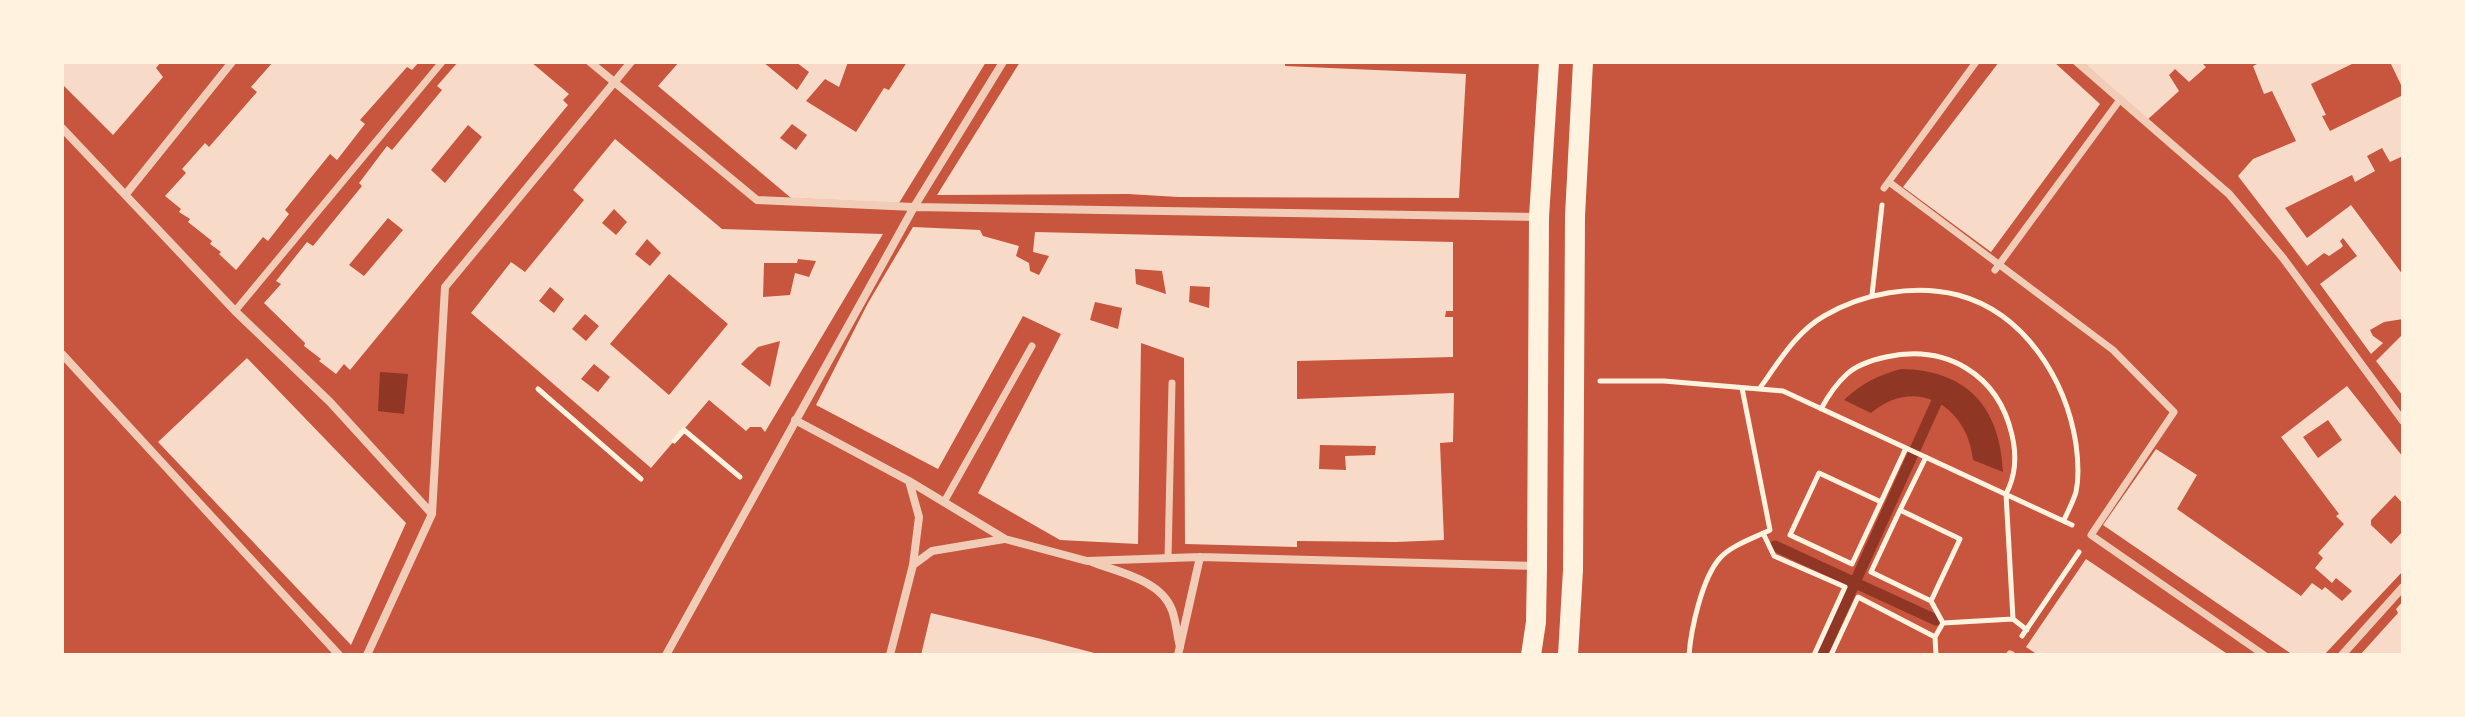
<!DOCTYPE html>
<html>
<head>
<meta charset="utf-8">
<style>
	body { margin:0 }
	#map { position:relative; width:2465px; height:717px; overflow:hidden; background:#c8553d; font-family:Arial,sans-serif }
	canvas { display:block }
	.frame { position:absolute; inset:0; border:64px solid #fff3e0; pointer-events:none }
</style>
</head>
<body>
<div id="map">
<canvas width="2465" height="717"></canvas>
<div class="frame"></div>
</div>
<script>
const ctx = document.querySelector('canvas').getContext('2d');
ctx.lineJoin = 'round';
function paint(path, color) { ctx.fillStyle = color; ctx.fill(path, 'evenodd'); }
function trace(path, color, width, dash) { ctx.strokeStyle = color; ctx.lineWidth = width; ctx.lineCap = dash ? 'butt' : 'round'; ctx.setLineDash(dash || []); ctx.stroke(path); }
const water = new Path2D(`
	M1901,369C1967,370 2000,407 2003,472L1973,460C1968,406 1915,375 1871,413L1844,400C1861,384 1878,375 1901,369Z
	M380,372L408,374L404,414L378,411Z`);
const stream = new Path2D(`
	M1775,546L1936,620
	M1822,655L1937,401`);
const building = new Path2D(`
	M62,62H161L156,68L163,77L113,135L62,84Z
	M273,62H419L412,70L407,67L360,120L365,124L337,160L330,154L285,210L289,214L268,241L263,237L236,270L219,254L221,252L210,244L212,241L188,222L190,219L179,212L181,209L165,196L186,173L182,169L205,143L209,147L257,92L251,87Z
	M458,62H531L569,94L563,100L568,105L350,370L344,364L336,374L319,361L321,359L304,346L305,343L264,303L281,284L276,281L307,242L313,246L362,186L359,183L387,146L392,150L442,90L437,86ZM468,125L482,137L445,183L431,170ZM388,218L403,230L364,276L349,265Z
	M679,62H763L797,90L809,72L796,62H848L839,87L825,79L806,101L856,132L884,88L889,90L907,62H986L899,203L791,198L658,86ZM792,124L807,135L796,150L780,138Z
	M1020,62H1285V66L1466,74L1459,198L1178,197L1128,194L937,195Z
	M1999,62H2054L2100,104L1991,252L1903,187Z
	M2083,62H2201L2206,67L2189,82L2175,69L2169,75L2179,91L2146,121Z
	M2256,62H2356L2311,84L2326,115L2322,116L2330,131L2403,95V156L2390,162L2382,148L2367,156L2375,171L2355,182L2352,175L2285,208L2307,238L2351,205L2403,275V319L2384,322L2370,330L2373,336L2383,343L2371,354L2320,284L2357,256L2343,238L2340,241L2343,246L2341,248L2329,256L2324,253L2307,266L2238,176L2253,159L2296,141L2272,91L2264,94L2253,66L2257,64Z
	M2390,62H2403V89Z
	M615,139L722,229L883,234L765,432L761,427H750L746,431L709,400L651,468L471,313L511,262L525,272L584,200L573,190ZM614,209L627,222L616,235L602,223ZM647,239L661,253L650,266L635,254ZM798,259L816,261L809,277L795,273L790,295L763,297L764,263H797ZM669,274L728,324L669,395L610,344ZM550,287L564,299L554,313L539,301ZM585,314L599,326L586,341L572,329ZM780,341L770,387L741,364L758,347ZM594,364L610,377L598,392L581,379Z
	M913,227L980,230L983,236L1019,246L1016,256L1029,263L1030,271L1039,275L1049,256L1033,252L1035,232L1453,242V311H1446L1445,317H1453V357L1297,361V399L1454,393L1453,442L1440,443L1444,540L1396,542L1297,541V547L1185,544L1184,358L1141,343L1138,544L1060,540L978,493L1061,334L1023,316L938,469L816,405L868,303ZM1135,269L1162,271L1166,294L1136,284ZM1190,286L1210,287L1209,308L1189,302ZM1095,302L1122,308L1118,329L1090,320ZM1320,445L1376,446L1375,455L1345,456L1346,470L1319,469Z
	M2403,334V396L2376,361Z
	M247,358L406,523L351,645L158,442Z
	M2347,386L2403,457V504L2395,495L2371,520V525L2391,544L2403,531V571L2324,655H2293L2103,525L2156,449L2197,475L2177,509L2301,596L2312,583L2322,590L2325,587L2342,601L2352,591L2336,578L2332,583L2315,568L2323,558L2318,553L2344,524L2336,516L2339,514L2281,437ZM2328,420L2342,440L2318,458L2303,437Z
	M2086,559L2229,655H2038L2026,647Z
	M2403,601V653L2401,655H2360L2398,613L2396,609Z
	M931,613L1037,638L1102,655H921Z`);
const path = new Path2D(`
	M1872,295L1882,205
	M1600,381H1664L1783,391L2072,525
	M1760,388C1778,363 1796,332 1824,316C1863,293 1914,284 1958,295C2025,313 2066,380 2076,444C2078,459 2079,478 2076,492C2073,502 2068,511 2064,520
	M538,389L641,479
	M1821,409C1828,396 1836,384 1847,374C1858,364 1872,360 1886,357C1946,344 1998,374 2012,435C2017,456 2016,475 2006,494L2013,619
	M674,441L684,430L740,477
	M1819,473L1881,502L1852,564L1790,535Z
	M1881,502L1906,448
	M1900,510L1926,457
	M1763,533L1774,556L1845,587L1814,655
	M1931,601L1960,539L1900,510L1871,572L1931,601L1943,623
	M2022,636L2079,552
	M1689,655C1691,629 1702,578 1720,558C1732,545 1754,538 1770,530L1742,388
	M1831,655L1858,597L1935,637
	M1936,655L1935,637L1943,623L2013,619L2027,630`);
const pedestrian = new Path2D(`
	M1889,182L2113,350L2174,412L2091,535L2264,655
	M1884,188L1976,62
	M1995,270L2119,101
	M235,311L442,62
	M944,502L1032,346
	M1168,558L1172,383
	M2010,654L2012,655`);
const minor = new Path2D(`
	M590,62L757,200L914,207L1539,217
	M2077,62L2229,194L2283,258L2403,421
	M62,128L235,311L330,402L432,514
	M126,194L232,62
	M62,354L339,655
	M795,420L909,481L1005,539L1087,561L1200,557L1536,566
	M1092,562C1118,572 1161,580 1172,610C1176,621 1177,635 1180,647
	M913,565L932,551L1004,539
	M367,655L432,514L445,287L631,62
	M666,655L914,207L1003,62
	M890,655L913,565L919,517L909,481
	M1178,655L1200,557
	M2342,655L2403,587`);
const primary = new Path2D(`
	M1531,655L1536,622L1537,566L1539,217L1549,62
	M1568,655L1573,570L1575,216L1583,62`);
paint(water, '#8f3625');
trace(stream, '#8f3625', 11);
paint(building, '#f7dbc8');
trace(path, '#fff3e0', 5);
trace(pedestrian, '#f1ccb7', 7);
trace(minor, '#f1ccb7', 8);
trace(primary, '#fff3e0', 20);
</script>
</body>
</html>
